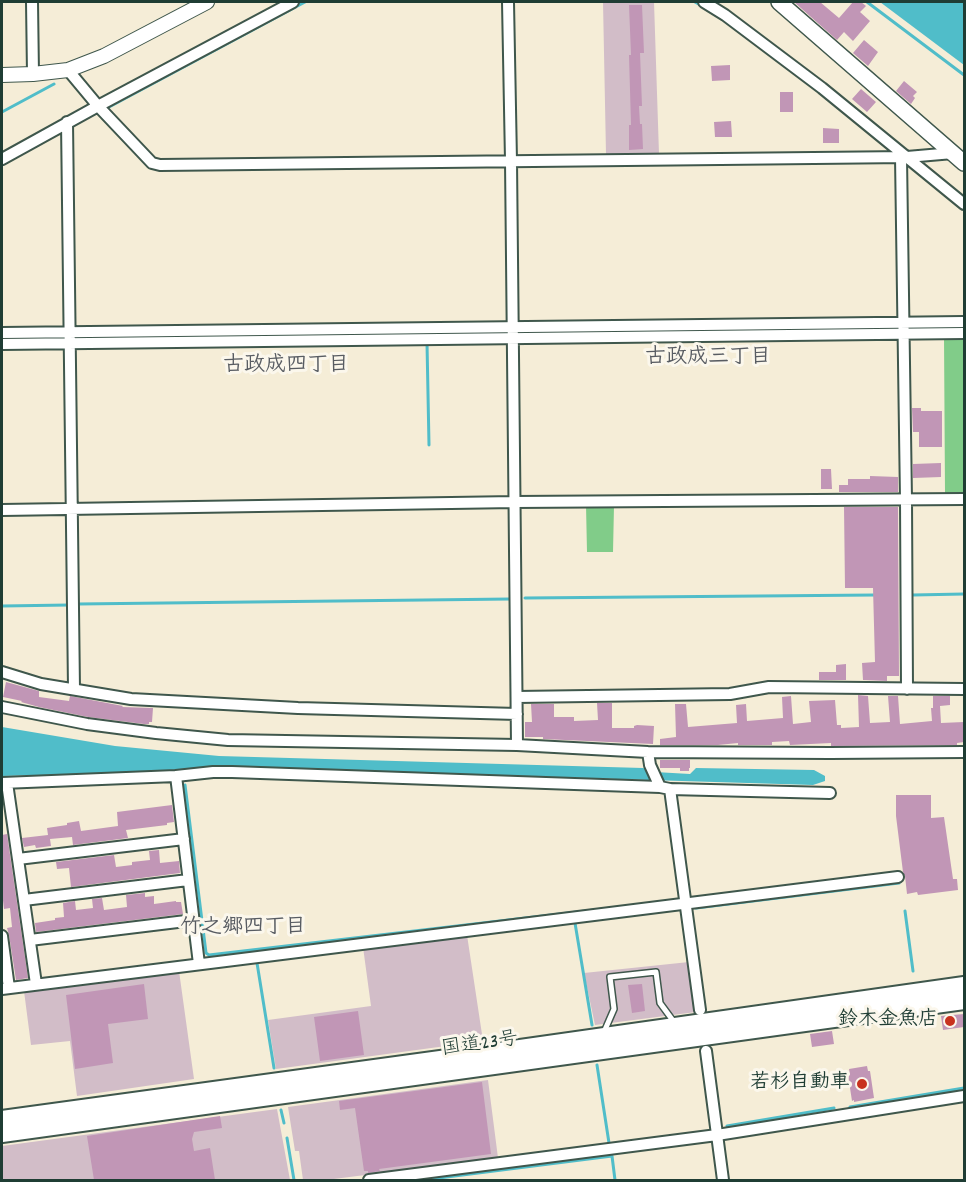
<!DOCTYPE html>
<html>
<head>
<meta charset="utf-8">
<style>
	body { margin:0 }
	#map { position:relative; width:966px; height:1182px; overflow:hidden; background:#f5edd7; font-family:Dekko,sans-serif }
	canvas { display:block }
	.frame { position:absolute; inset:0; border:3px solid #1f3d34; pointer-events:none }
</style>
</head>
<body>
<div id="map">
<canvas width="966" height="1182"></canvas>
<div class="frame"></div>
</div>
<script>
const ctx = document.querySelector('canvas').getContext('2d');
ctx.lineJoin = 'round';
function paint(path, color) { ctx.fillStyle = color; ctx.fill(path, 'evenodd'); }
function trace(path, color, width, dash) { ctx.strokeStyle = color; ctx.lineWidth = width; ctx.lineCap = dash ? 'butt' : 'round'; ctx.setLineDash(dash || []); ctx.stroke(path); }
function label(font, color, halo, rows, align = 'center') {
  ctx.font = font + ' Dekko,"Klee One",sans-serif'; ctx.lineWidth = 6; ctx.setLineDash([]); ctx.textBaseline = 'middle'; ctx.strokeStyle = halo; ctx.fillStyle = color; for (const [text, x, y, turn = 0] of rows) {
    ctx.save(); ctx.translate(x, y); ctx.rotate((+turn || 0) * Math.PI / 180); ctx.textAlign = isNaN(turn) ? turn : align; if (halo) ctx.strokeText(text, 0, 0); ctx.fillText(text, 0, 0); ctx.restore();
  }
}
const industrial = new Path2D(`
	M603,2H654L659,154H606Z
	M467,935L483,1041L276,1069L268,1020L371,1006L363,947Z
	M689,962L696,1012L595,1025L584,973Z
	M179,971L194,1079L77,1096L70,1041L31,1045L24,991Z
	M488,1080L498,1158L326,1180H303L299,1151H295L288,1107Z
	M277,1109L290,1180H2V1146Z`);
const green = new Path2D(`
	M944,336H964V493H945Z
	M586,505L614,506L613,552H587Z`);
const water = new Path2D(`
	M880,2H964V65Z
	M2,727L115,746L219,756L643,768L655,772L690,774L696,768L814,770L825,776V781L813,785L222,767L129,773L2,776Z`);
const stream = new Path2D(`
	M695,2L702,6
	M867,2L964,75
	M109,107L305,2
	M2,112L54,84
	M2,338H65
	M427,343L429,445
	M913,595L964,594
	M525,598L875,595
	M78,604L510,599
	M2,606L69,605
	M185,785L206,953L209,955L611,908
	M696,908L899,883
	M905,911L913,971
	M575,923L592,1025
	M257,963L274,1068
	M597,1065L609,1143
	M850,1107L964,1088
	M281,1110L284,1123
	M727,1126L834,1108
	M287,1138L294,1180
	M423,1180L612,1156L615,1180`);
const building = new Path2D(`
	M794,2H820L839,18L853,2H861L866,6L860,12L870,21L853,41L844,32L837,40Z
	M629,5H642L644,53H640L642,106H639L640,124H642L643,149L629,150V125H631L629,55H631Z
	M864,40L878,52L868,66L853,53Z
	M730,65V80L712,81L711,66Z
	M904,81L917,92L913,96L915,98L911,104L896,91Z
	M861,89L876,102L867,112L852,99Z
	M780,92H793V112H780Z
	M731,121L732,137H715L714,122Z
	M823,128L839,129V143H823Z
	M912,408H921V411H942V447H919V432H913Z
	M941,463V477L913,478V464Z
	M821,469H831L832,489H821Z
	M870,476L898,477V492H839V485H848V479H870Z
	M844,507H898L899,676H887V681L863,680L862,663L875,662L873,588H845Z
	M846,664V680H819V672H836V665Z
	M6,682L39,691V697L69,701L70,696L123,706L122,707L153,708L152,722H149V724H144L88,717L39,707L21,702L22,701L3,697Z
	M858,695L868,696L870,723L890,722L888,696H898L900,724L932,721L931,708H933V696H950V705L940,706L941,723L964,722V742L957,743V745L831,746V743L790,745L789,741L772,742V745H738V743L718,745H660V739L676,737L675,704H686L688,727L737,723L736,705L746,704L747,721L783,718L782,697L791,696L793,724L811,722L809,701L835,700L837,725H841V728L859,727Z
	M597,703H612V728H634V726L637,725L654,726L653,744L543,739V737H525V722H532L531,704H554V717H574V721L598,720Z
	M660,760H690V768H689V771H680V768H660Z
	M896,795H931V818L944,817L953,879H957L958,890L918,895L917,892L907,894L905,876L903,872L896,816Z
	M172,805L174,822L167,823V825L126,830L128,838L73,845L72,837L50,839L51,846L36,848L35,845L24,847L22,838L48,835L47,828L67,825V823L79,821L81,831L118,826L117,812Z
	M7,834L28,978L16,980L9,935L7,928L12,927L10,908L4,909L2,892V835Z
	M159,850L160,863L179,861L180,873L71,887L69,868L57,869L56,862L114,855L116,867L132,865V862L150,860L149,851Z
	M145,893V897L154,896V904L176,901V902H181L183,914L36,932L35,923L55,920V918L64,917L63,903L75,901L76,910L93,908L92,899L102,898L104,910L127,907L126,895Z
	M144,984L148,1019L108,1024L113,1063L75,1069L66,995Z
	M642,984L645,1011L632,1013L628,985Z
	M358,1011L364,1055L320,1061L314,1017Z
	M964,1014V1027L943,1030L941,1016Z
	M832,1031L834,1044L812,1047L810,1034Z
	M867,1066L868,1071H870L874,1098L854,1102V1100L852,1101L848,1075H850L849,1069Z
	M482,1082L491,1154L379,1169L380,1171L368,1173V1171H364L355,1108L340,1110L339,1101Z
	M220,1116L222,1128L194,1132L192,1139L194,1151L210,1148L215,1180H94L87,1136Z`);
const service = new Path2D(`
	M604,1032L614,1009L610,977L656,972L660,1003L674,1022`);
const minor = new Path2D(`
	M32,2L33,74
	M508,2L511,161L517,745
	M704,2L725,15L822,88L964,204
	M68,70L98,106L152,163L160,165L907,157L953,153
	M67,122L74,689
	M901,157L906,500L907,689
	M2,159L98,106L293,2
	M2,333L964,322
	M2,344L964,333
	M2,510L515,502L964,499
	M2,672L41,684L131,699L298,708L517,714
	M517,697L730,694L769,687L964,689
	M2,707L87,724L156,733L228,740L517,745L648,752L830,753L964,752
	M648,752L650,765L660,787L670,789L700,1010
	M176,776L199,964
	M2,783L176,776L213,772H232L660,787
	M7,783L36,984
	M670,789L830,793
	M18,859L184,839
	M24,900L188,880
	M2,936L9,988
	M30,940L194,920
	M2,989L898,877
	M706,1051L723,1180
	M369,1180L717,1135L964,1096`);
const tertiary = new Path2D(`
	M2,75L33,74L68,70L104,56L207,2`);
const secondary = new Path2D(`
	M779,2L964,163`);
const trunk = new Path2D(`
	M2,1119L506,1050L964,985
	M2,1134L964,1001`);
const markers = [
	[950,1021,6,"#c8321e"],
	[862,1084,6,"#c8321e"]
];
const poiNames = [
	["鈴木金魚店",938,1021],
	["若杉自動車",850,1084]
];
const streetNames = [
	["国道23号",480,1046,-8]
];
const neighbourhoodNames = [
	["古政成三丁目",708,359],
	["古政成四丁目",286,367],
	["竹之郷四丁目",243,929]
];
paint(industrial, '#d2bdc8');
paint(green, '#81cc89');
paint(water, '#50bdc9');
trace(stream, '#50bdc9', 3);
paint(building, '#c196b6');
trace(service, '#3f574c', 8);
trace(minor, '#3f574c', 14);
trace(tertiary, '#3f574c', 16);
trace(secondary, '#3f574c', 18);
trace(trunk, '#3f574c', 20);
trace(service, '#fff', 5);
trace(minor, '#fff', 10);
trace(tertiary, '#fff', 14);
trace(secondary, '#fff', 15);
trace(trunk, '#fff', 16);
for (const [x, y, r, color] of markers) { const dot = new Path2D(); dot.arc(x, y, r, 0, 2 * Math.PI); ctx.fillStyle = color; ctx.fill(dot); trace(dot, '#fbf7ec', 2); }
label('bold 20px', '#1f3d34', '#fbf7ec', poiNames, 'right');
label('20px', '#1f3d34', '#fbf7ec', streetNames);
label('bold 21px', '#585c62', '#fbf7ec', neighbourhoodNames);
</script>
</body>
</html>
